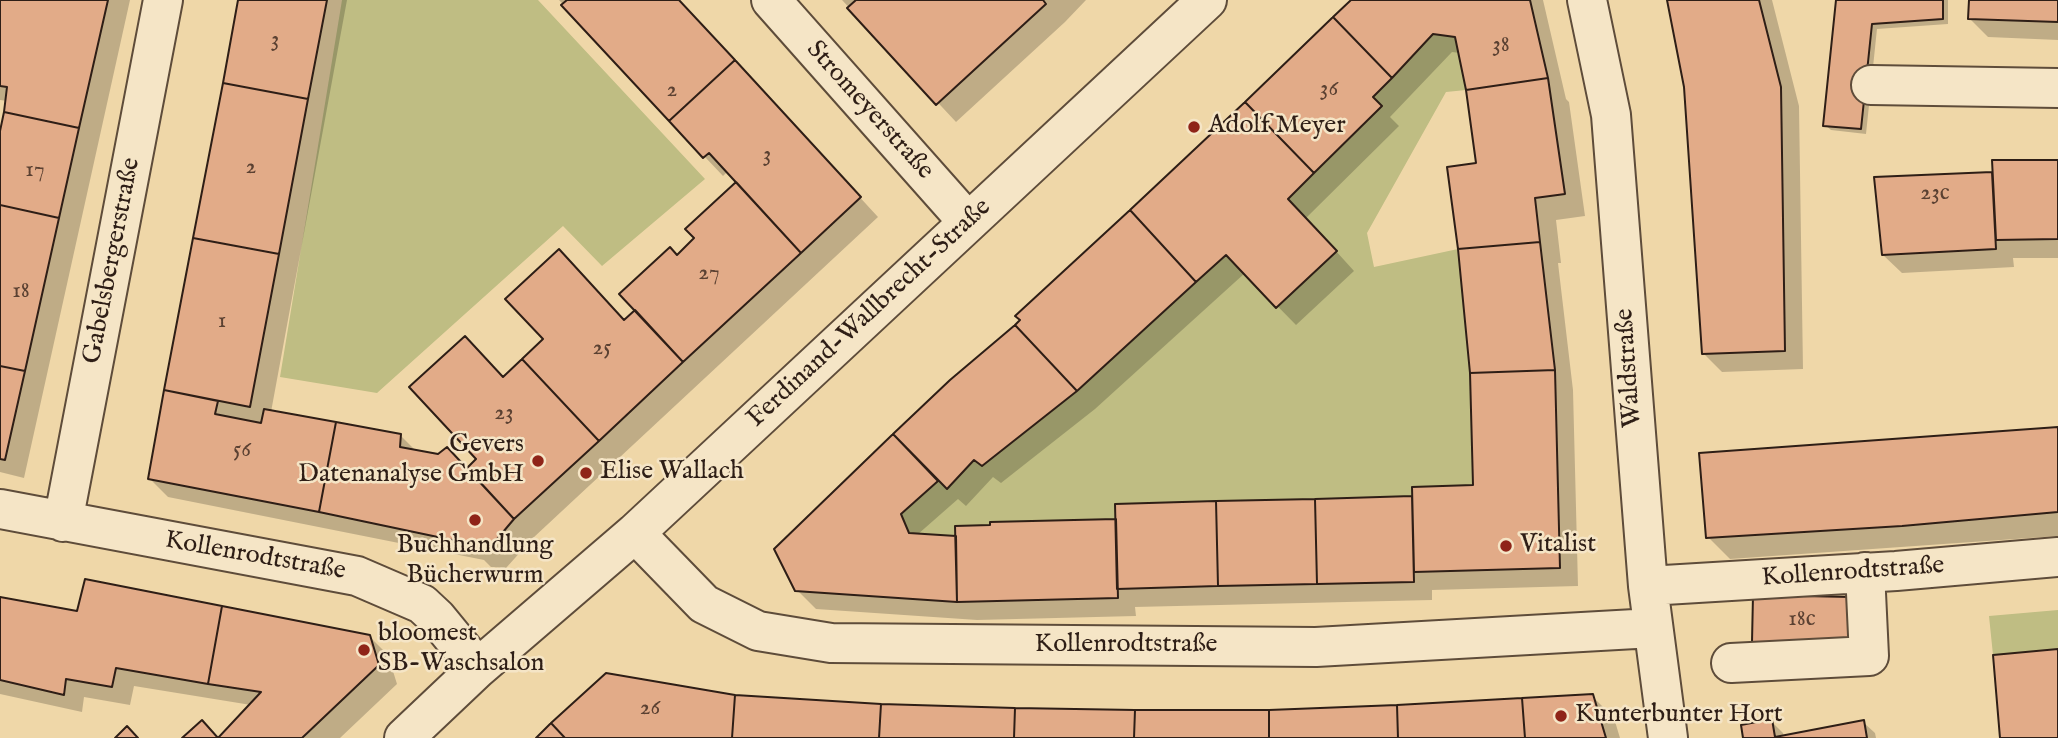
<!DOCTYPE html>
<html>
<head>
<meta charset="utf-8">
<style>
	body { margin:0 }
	canvas { display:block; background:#efd7a8 }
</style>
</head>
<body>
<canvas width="2058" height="738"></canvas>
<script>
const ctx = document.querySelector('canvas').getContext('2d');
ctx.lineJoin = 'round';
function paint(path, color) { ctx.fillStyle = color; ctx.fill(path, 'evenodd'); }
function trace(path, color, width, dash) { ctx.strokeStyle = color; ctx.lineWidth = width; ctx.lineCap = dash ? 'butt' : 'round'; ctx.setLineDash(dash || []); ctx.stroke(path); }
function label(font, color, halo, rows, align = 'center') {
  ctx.font = font + ' "IM FELL English",serif'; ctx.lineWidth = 5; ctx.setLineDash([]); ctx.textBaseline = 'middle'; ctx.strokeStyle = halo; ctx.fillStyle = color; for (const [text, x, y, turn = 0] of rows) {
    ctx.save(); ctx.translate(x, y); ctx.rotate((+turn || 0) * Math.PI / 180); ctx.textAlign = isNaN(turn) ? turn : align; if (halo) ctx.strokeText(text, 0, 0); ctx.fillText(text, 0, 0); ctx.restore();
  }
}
const green = new Path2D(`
	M342,0H538L705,179L602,266L563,226L377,393L280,377Z
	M1433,34L1455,37L1466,90L1446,92L1367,233L1374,267L1458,249L1470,373L1473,485L1412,487V496L1116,504V519L990,525L956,536L909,533L901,514L938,481L947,488L974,460L982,466L1226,255L1276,308L1337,251L1288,199L1381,107L1373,97Z
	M2058,610V649L1993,655L1989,616Z`);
const shadow = new Path2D(`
	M0,0H130L24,478L0,472V139L7,101L0,100Z
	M240,0H347L271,412L401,436L417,452L467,470L479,459L504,378L625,322L637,310L677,257L697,239L738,182L728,171L723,176L705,157L559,0H678L878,217L533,538L506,568L491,567L484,560L168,497L150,479Z
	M842,0H1086L1065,22L956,122Z
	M1354,0H1543L1566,99L1569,102L1585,216L1556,220L1561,263H1558L1573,390L1578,586L1432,590V600L1135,607L1136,616L977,620L816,609L797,590L849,476L951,382L1023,320ZM1452,52L1460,53L1478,164L1475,487L1414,498L1117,505L1118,521L958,537L917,535L958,499L966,506L993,477L1001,483L1095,409L1245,273L1296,325L1354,271L1306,218L1399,126L1390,117Z
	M1669,0H1772L1799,106L1803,369L1722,372L1703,353L1686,87Z
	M1838,0H1948V24L1877,29L1866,134L1831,130L1825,125Z
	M1970,0H2058V40L1988,37L1970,19Z
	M2058,162V258H2013L2014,267L1902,273L1883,255L1876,178L1993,174Z
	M2058,428V536L1730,559L1708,537Z
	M0,598L79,613L369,636L388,655L397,684L340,738H221L251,705L134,686L130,705L84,697L82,712L0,694Z
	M1592,696L1614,718L1620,738H540L734,697L881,705L1135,712H1269Z
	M1771,721L1783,733L1784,737L1863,722L1875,733L1876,738H1745Z`);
const building = new Path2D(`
	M0,0H108L79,128L4,112L7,87L0,86Z
	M238,0H327L308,99L223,83Z
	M567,0H679L735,60L669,121L561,5Z
	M856,0H1043L1046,4L936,105L847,8Z
	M1351,0H1530L1548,78L1466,90L1455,37L1433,34L1392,78L1333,17Z
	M1667,0H1759L1781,87L1785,351L1702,354L1684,87Z
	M1836,0H1943V19L1872,24L1861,129L1823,126Z
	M1969,0H2058V22L1968,19Z
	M1333,17L1392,78L1373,97L1382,106L1314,173L1245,102Z
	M735,60L861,197L801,253L709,153L703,158L669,121Z
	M1548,78L1565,194L1535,198L1540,242L1458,249L1447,167L1476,163L1466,90Z
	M223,83L308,99L279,254L193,238Z
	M1245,102L1314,173L1288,199L1337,251L1276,308L1226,255L1196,282L1130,210Z
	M4,112L79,128L59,218L0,205V131Z
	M1992,160H2058V239L1996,240Z
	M1992,172L1996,249L1882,255L1874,177Z
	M736,182L801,253L683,362L619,294L670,247L677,255L694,238L685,229Z
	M0,205L59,218L25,371L0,366Z
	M1130,210L1196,282L1077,391L1015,325L1020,320L1015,316Z
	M193,238L279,254L250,407L164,390Z
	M1540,242L1555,370L1470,373L1458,249Z
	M559,249L624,320L635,310L683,362L599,441L522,359L543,339L505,299Z
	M1015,325L1077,391L982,466L974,460L947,489L893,434L950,380Z
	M465,336L503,377L522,359L599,441L514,519L467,468L476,459L409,387Z
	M0,366L25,371L5,460L0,459Z
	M1555,370L1560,568L1414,572L1412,487L1473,485L1470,373Z
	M164,390L218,401L215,414L261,423L264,409L336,422L319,512L148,479Z
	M336,422L401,434L400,447L438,454L447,447L514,519L487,551L470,549L471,544L319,512Z
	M2058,427V512L1902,526L1706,538L1699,453Z
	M893,434L938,481L901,514L909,533L956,536L957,602L795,591L774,549Z
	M1412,496L1414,582L1317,584L1315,499Z
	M1315,499L1317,584L1218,586L1216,501Z
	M1216,501L1218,586L1117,589L1115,504Z
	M1116,519L1118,598L957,602L955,526L990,525V522Z
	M85,579L222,606L208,684L116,668L112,687L66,679L64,695L0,680V597L77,611Z
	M1753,595L1852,597L1851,645L1752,642Z
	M222,606L370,635L379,665L302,738H218L261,692L208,684Z
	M2058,649V738H2000L1993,655Z
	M606,673L735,695L732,738H565L551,723Z
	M1593,694L1606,738H1525L1522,698Z
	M735,695L881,704L879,738H732Z
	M1522,698L1525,738H1398L1397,705Z
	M881,704L1015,708L1014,738H879Z
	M1397,705L1398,738H1269V710Z
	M1015,708L1135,710L1134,738H1014Z
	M1135,710H1269V738H1134Z
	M1772,719L1775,737L1864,720L1867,738H1743L1741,725Z
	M202,720L218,738H182Z
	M551,723L565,738H536Z
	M127,726L138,738H115Z`);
const minor = new Path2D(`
	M771,0L968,222
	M1587,0L1611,115L1648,586L1668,738
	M1871,85L2058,88
	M0,509L357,576L422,604L437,618L478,668
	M63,522L163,0
	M635,533L704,604L758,631L831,643L1316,647L1653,628
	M1648,586L1896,571L2058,557
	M1731,663L1869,656L1865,572
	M404,738L478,668L635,533L1207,0`);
const markers = [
	[1194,127,7,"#8f2418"],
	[538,461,7,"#8f2418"],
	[586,473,7,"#8f2418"],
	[475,520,7,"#8f2418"],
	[1506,546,7,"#8f2418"],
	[364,650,7,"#8f2418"],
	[1561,716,7,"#8f2418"]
];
const numberNames = [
	["3",275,41],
	["38",1501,46],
	["36",1329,90],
	["2",672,91],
	["3",767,156],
	["2",251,168],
	["17",35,171],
	["23c",1935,194],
	["27",709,274],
	["18",21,292],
	["1",222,322],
	["25",602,349],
	["23",504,414],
	["56",242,451],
	["18c",1802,620],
	["26",650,709]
];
const streetNames = [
	["Stromeyerstraße",869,111,48],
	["Gabelsbergerstraße",113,261,-79],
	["Ferdinand-Wallbrecht-Straße",870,314,-43],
	["Waldstraße",1630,368,-94],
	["Kollenrodtstraße",255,557,10],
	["Kollenrodtstraße",1853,573,-4],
	["Kollenrodtstraße",1126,646]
];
const poiNames = [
	["Adolf Meyer",1208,127],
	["Gevers",524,446,"right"],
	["Datenanalyse GmbH",524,476,"right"],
	["Elise Wallach",600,473],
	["Vitalist",1520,546],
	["Buchhandlung",475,547,"center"],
	["Bücherwurm",475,577,"center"],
	["bloomest",378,635],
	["SB-Waschsalon",378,665],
	["Kunterbunter Hort",1575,716]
];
paint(green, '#bfbd83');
paint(shadow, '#0003');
paint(building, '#e2ab88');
trace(building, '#2e1e16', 2);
trace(minor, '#5e4c3a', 42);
trace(minor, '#f5e5c6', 38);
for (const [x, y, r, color] of markers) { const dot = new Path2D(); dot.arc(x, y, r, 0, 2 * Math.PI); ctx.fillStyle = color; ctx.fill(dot); trace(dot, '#f5e5c6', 2.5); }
label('23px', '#5b4132', null, numberNames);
label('26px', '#2e1e16', '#f5e5c6', streetNames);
label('26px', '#2e1e16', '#f5e5c6', poiNames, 'left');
</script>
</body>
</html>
